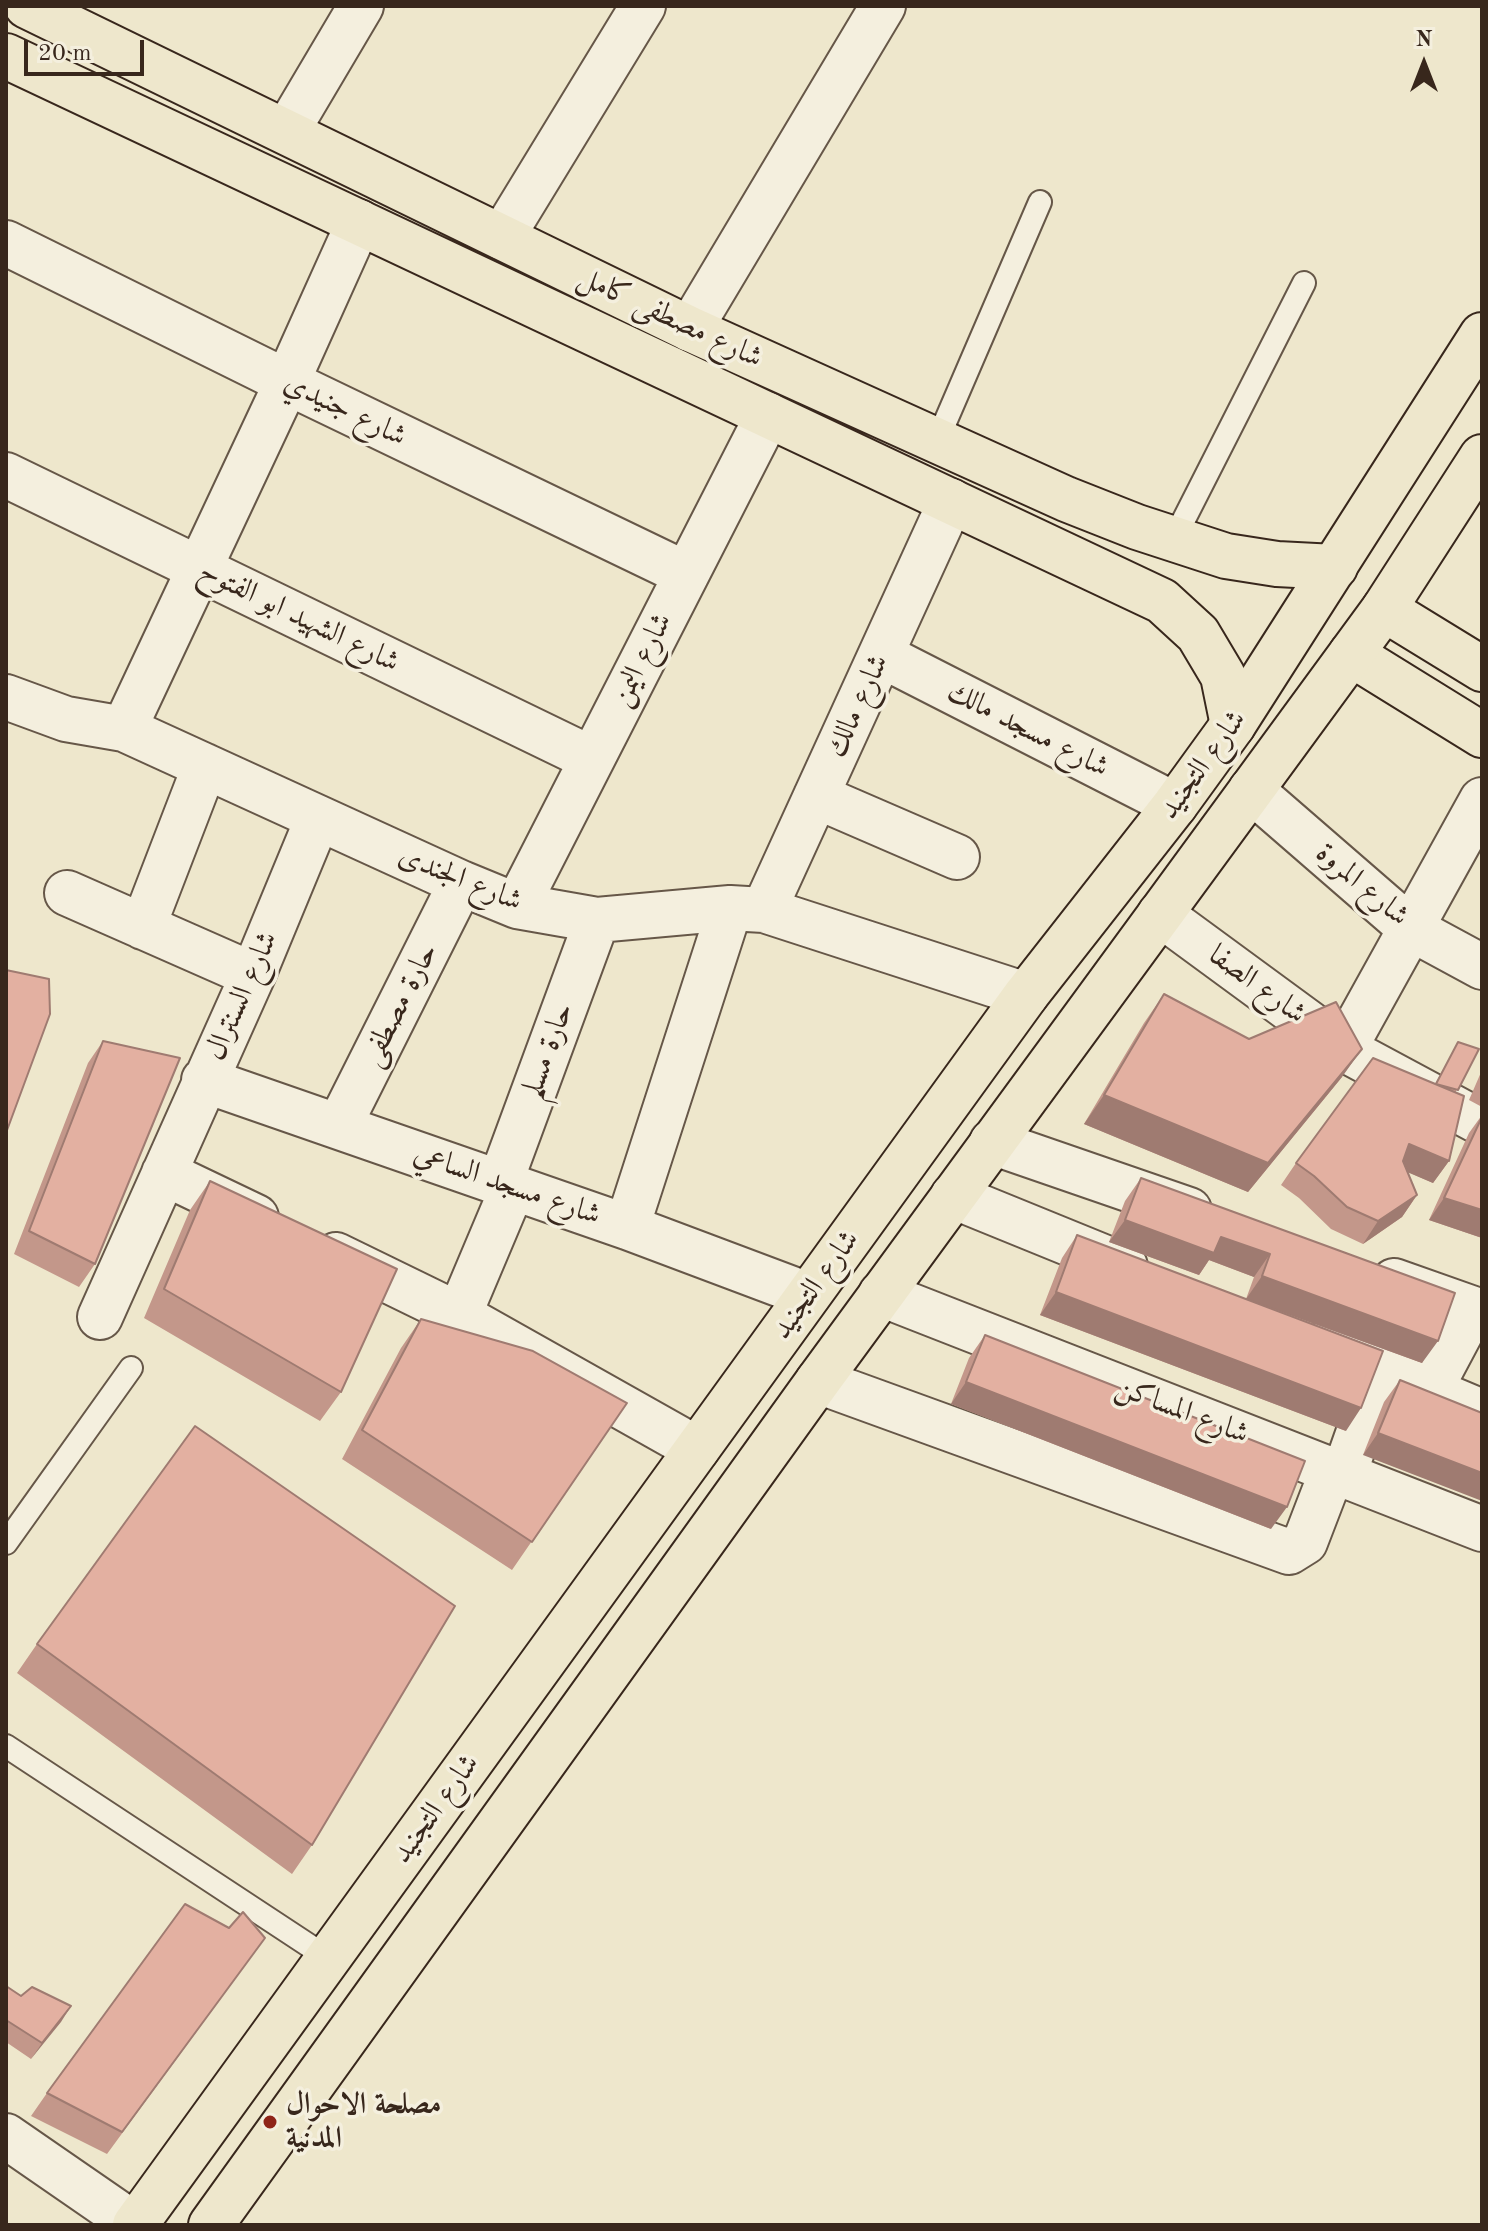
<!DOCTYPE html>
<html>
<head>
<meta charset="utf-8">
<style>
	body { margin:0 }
	#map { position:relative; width:1488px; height:2231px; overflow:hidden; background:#eee7cc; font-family:"Old Standard TT",serif }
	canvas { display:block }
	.frame { position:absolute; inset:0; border:8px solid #38271c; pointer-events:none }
	.north { position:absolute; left:1384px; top:24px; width:80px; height:80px; -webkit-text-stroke:6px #f4efde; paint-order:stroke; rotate:0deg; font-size:22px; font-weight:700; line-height:32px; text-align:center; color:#38271c }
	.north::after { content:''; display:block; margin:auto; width:28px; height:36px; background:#38271c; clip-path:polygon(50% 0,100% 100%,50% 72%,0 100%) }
	.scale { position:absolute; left:24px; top:40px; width:120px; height:36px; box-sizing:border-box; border:4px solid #38271c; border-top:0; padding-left:10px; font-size:24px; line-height:28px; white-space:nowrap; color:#38271c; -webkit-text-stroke:6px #f4efde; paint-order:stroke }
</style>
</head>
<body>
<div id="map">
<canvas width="1488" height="2231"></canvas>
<div class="frame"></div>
<div class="north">N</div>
<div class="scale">20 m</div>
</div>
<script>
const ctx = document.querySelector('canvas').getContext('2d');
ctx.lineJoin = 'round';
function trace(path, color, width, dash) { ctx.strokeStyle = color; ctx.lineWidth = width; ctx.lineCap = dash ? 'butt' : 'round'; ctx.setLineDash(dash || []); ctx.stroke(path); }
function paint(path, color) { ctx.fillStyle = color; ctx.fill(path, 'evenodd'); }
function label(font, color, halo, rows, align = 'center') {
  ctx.font = font + ' "Old Standard TT",Amiri,serif'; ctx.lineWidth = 7; ctx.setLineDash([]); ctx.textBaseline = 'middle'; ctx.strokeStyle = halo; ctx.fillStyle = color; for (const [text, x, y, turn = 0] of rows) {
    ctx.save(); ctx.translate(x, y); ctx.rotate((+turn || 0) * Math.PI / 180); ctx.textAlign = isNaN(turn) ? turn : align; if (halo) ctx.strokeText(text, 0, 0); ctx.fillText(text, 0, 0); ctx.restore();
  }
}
const service = new Path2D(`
	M937,441L1040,202
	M1174,539L1304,283
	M6,1543L131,1368
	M6,1746L328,1958`);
const minor = new Path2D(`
	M287,131L361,6
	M502,237L643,6
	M6,243L287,382L686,574
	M690,329L883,6
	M6,475L592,759
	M881,655L1175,805
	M6,697L66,719L124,729L461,883L517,906L597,920L730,908L764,910L1026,995
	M124,729L287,382L359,222
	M1251,790L1410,928L1482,967
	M816,796L957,857
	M67,893L253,975
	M517,906L768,415
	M764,910L951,501
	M1160,914L1344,1049L1482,1123
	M143,927L205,766
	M1344,1049L1482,800
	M204,1080L627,1227L808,1295
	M339,1126L461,883
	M992,1142L1189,1210
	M164,1173L256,1217
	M500,1183L597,920
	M953,1196L1125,1266
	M627,1227L730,908
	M336,1255L459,1315L697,1449
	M1394,1281L1482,1312
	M881,1294L1482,1529
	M459,1315L513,1187
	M100,1317L253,975L318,818
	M1323,1345L1482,1412
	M818,1381L1289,1552L1305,1542L1333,1469
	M1430,1390L1473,1309
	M1344,1474L1381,1369
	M6,2136L135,2225`);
const primary = new Path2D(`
	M27,6L690,329L1066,499L1137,527L1226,556L1277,564L1335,567
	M6,56L1162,601L1198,634L1223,676L1233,725
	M1384,609L1482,669
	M1351,654L1482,735`);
const trunk = new Path2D(`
	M135,2225L1026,995L1175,805L1233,725L1482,335
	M211,2225L818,1381L1384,609L1482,457`);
const wall = new Path2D(`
	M1164,994L1249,1039L1342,1077L1248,1192L1084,1124L1144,1023Z
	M103,1041L95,1264L79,1287L14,1254L88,1063Z
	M1458,1042L1456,1093L1449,1161L1433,1183L1408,1172L1417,1195L1402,1217L1363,1244L1331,1229L1299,1198L1281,1185L1296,1163L1435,1084Z
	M1482,1070V1107L1469,1100Z
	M1482,1115V1238L1429,1220L1469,1133Z
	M1141,1178L1455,1293L1422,1363L1246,1299L1254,1277L1209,1260L1199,1275L1109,1242L1125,1201Z
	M210,1181L341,1392L320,1421L144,1318L190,1210Z
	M1077,1235L1346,1431L1040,1315L1062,1258Z
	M421,1319L627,1403L512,1570L342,1459L401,1348Z
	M985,1335L1271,1529L951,1404L969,1358Z
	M1400,1380L1482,1413L1363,1455L1384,1402Z
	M37,1644L312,1845L292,1874L17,1673Z
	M249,1960L107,2154L31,2116L47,2093Z
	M6,1986L21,1996L71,2006L31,2059L6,2042Z`);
const shadedWall = new Path2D(`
	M1362,1049L1342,1077L1248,1192L1084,1124L1104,1095Z
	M1409,1144L1449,1161L1433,1183L1393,1166Z
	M1417,1195L1402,1217L1363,1244L1378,1221Z
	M1444,1198L1482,1210V1238L1429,1220Z
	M1125,1220L1221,1237L1270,1254L1254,1277L1209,1260L1199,1275L1109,1242Z
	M1262,1276L1438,1341L1422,1363L1246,1299Z
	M1056,1292L1361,1408L1346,1431L1040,1315Z
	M966,1382L1287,1507L1271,1529L951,1404Z
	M1378,1433L1482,1473V1501L1363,1455Z
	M71,2006L61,2022L31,2059L42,2043Z`);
const building = new Path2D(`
	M6,970L49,979L50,1014L6,1133Z
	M1164,994L1249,1039L1336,1002L1362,1049L1268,1163L1104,1095Z
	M103,1041L180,1058L95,1264L29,1231Z
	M1458,1042L1479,1049L1458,1090L1436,1084Z
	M1373,1058L1464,1096L1449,1161L1409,1144L1403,1161L1417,1195L1378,1221L1347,1207L1314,1176L1296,1163Z
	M1482,1117V1210L1444,1198Z
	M1141,1178L1455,1293L1438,1341L1262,1276L1270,1254L1221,1237L1214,1253L1125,1220Z
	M210,1181L397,1269L341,1392L164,1289Z
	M1077,1235L1383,1351L1361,1408L1056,1292Z
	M421,1319L533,1351L627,1403L532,1542L362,1430Z
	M985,1335L1305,1461L1287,1507L966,1382Z
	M1400,1380L1482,1413V1473L1378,1433Z
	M195,1426L455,1606L312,1845L37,1644Z
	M185,1904L229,1928L243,1912L265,1938L122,2132L47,2093Z
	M6,1986L21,1996L32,1987L71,2006L42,2043L6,2020Z`);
const markers = [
	[270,2122,8,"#8f2418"]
];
const streetNames = [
	["شارع مصطفى كامل",670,318,25],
	["شارع جنيدي",345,410,26],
	["شارع الشهيد ابو الفتوح",299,617,26],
	["شارع اليمن",642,660,-63],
	["شارع مالك",858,706,-65],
	["شارع مسجد مالك",1028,730,27],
	["شارع التجنيد",1203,765,-54],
	["شارع الجندى",460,879,22],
	["شارع المروة",1362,885,40],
	["شارع الصفا",1257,985,36],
	["شارع السنترال",242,996,-66],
	["حارة مصطفى",400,1005,-63],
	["حارة مسلم",548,1051,-70],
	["شارع مسجد الساعي",507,1185,19],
	["شارع التجنيد",816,1285,-54],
	["شارع المساكن",1182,1411,21],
	["شارع التجنيد",436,1809,-54]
];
const poiNames = [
	["مصلحة الاحوال",286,2105],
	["المدنية",286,2139]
];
trace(service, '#665748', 26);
trace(minor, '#665748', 48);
trace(primary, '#38271c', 48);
trace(trunk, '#38271c', 48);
trace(service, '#f4efde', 22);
trace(minor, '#f4efde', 44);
trace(primary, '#eee7cc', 44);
trace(trunk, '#eee7cc', 44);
paint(wall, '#c3978a');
paint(shadedWall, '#9f7b71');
paint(building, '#e3b0a1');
trace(building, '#9f7b71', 2);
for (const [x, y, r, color] of markers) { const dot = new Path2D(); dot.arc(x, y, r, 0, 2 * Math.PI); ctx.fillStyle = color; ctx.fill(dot); trace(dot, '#f4efde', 3); }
label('30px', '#38271c', '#f4efde', streetNames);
label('bold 30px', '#38271c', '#f4efde', poiNames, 'left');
</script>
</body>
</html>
